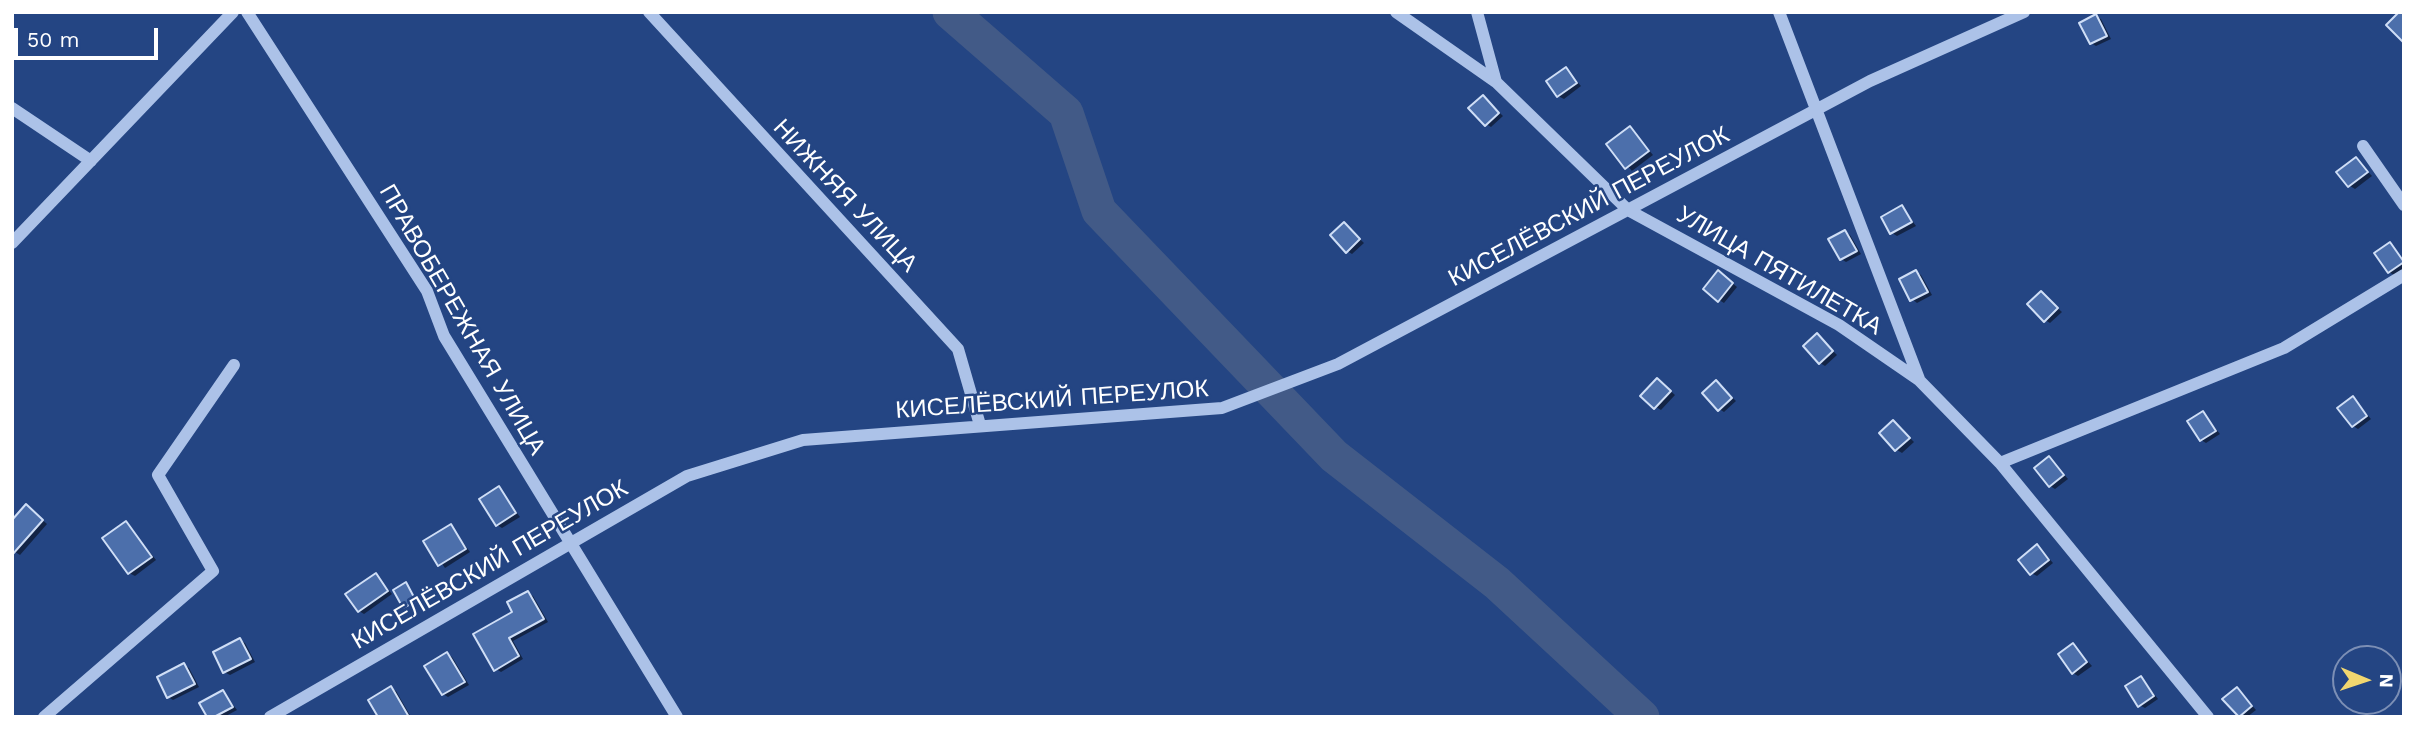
<!DOCTYPE html>
<html>
<head>
<meta charset="utf-8">
<style>
	body { margin:0 }
	#map { position:relative; width:2416px; height:729px; overflow:hidden; background:#244583; font-family:"Work Sans",sans-serif }
	canvas { display:block }
	.frame { position:absolute; inset:0; border:14px solid #fff; pointer-events:none }
	.north { position:absolute; left:2332px; top:645px; width:70px; height:70px; box-sizing:border-box; background:#244583; border:2px solid #7c8fb5; border-radius:50%; rotate:92deg; font-size:19px; font-weight:700; line-height:28px; text-align:center; color:#fff }
	.north::after { content:''; display:block; margin:auto; width:24px; height:32px; background:#f2d76f; clip-path:polygon(50% 0,100% 100%,50% 72%,0 100%) }
	.scale { position:absolute; left:14px; top:28px; width:144px; height:32px; box-sizing:border-box; border:4px solid #fff; border-top:0; padding-left:9px; font-size:21px; line-height:24px; white-space:nowrap; color:#fff; -webkit-text-stroke:5px #244583; paint-order:stroke }
</style>
</head>
<body>
<div id="map">
<canvas width="2416" height="729"></canvas>
<div class="frame"></div>
<div class="north">N</div>
<div class="scale">50 m</div>
</div>
<script>
const ctx = document.querySelector('canvas').getContext('2d');
ctx.lineJoin = 'round';
function paint(path, color) { ctx.fillStyle = color; ctx.fill(path, 'evenodd'); }
function trace(path, color, width, dash) { ctx.strokeStyle = color; ctx.lineWidth = width; ctx.lineCap = dash ? 'butt' : 'round'; ctx.setLineDash(dash || []); ctx.stroke(path); }
function label(font, color, halo, rows, align = 'center') {
  ctx.font = font + ' "Work Sans",sans-serif'; ctx.lineWidth = 5; ctx.setLineDash([]); ctx.textBaseline = 'middle'; ctx.strokeStyle = halo; ctx.fillStyle = color; for (const [text, x, y, turn = 0] of rows) {
    ctx.save(); ctx.translate(x, y); ctx.rotate((+turn || 0) * Math.PI / 180); ctx.textAlign = isNaN(turn) ? turn : align; if (halo) ctx.strokeText(text, 0, 0); ctx.fillText(text, 0, 0); ctx.restore();
  }
}
const shadow = new Path2D(`
	M2096,16L2101,19L2111,39L2096,46L2091,43Z
	M1566,69L1581,86L1564,99L1558,96Z
	M1483,97L1503,116L1491,127L1486,124Z
	M1630,128L1653,155L1632,171L1609,144Z
	M2356,159L2372,176L2355,189L2350,186Z
	M1902,207L1916,226L1897,236L1892,233Z
	M1344,224L1364,243L1352,254L1347,251Z
	M1845,232L1850,235L1861,254L1846,262L1841,259Z
	M2390,244L2404,260V268L2394,275L2389,272Z
	M1916,272L1921,275L1932,295L1917,303L1912,299Z
	M1724,276L1737,287L1724,303L1719,300Z
	M2041,293L2062,312L2050,323L2045,320Z
	M1817,335L1837,355L1825,366L1820,363Z
	M1716,382L1736,401L1724,412L1719,409Z
	M1662,383L1675,395L1661,410L1656,407Z
	M2353,399L2371,419L2358,429L2353,426Z
	M2203,413L2220,434L2206,443L2201,440Z
	M1894,422L1914,442L1902,453L1897,450Z
	M2049,458L2068,479L2055,489L2050,486Z
	M499,489L520,517L502,528L497,525Z
	M31,510L47,524L20,555L15,552Z
	M126,523L156,560L135,576L129,573Z
	M451,526L470,552L445,568L426,541Z
	M2038,546L2053,563L2037,576L2031,573Z
	M376,575L392,594L364,614L359,611Z
	M528,593L533,596L548,622L513,641L523,659L501,672L496,669L514,613Z
	M240,640L245,643L255,662L230,675L224,672Z
	M2073,645L2092,666L2078,676L2073,673Z
	M447,654L452,657L469,685L448,697L443,694Z
	M184,665L189,668L199,687L173,700L168,697Z
	M2141,678L2158,699L2145,708L2139,705Z
	M391,688L396,691L411,717H380Z
	M2237,689L2256,710L2247,717H2238L2224,699Z
	M223,692L237,710L224,717H209Z`);
const river = new Path2D(`
	M950,12L1066,113L1099,211L1334,456L1497,583L1642,717`);
const building = new Path2D(`
	M2399,12H2404V43L2386,25Z
	M2096,14L2107,36L2090,44L2079,23Z
	M1566,67L1577,83L1557,97L1546,81Z
	M1483,95L1499,113L1485,126L1468,108Z
	M1630,126L1649,151L1625,169L1606,144Z
	M2356,157L2368,172L2348,187L2336,172Z
	M1902,205L1912,222L1890,234L1881,217Z
	M1344,222L1360,239L1346,253L1330,235Z
	M1845,230L1857,251L1840,260L1828,239Z
	M2390,242L2404,262L2388,273L2374,253Z
	M1718,270L1733,283L1718,302L1703,289Z
	M1916,270L1928,292L1910,301L1899,279Z
	M2041,291L2058,308L2044,322L2027,304Z
	M1817,333L1833,351L1819,364L1803,346Z
	M1657,378L1671,391L1654,409L1640,396Z
	M1716,380L1732,398L1718,411L1702,393Z
	M2353,396L2367,416L2352,427L2337,408Z
	M2203,411L2216,431L2200,441L2187,421Z
	M1893,420L1910,438L1895,451L1879,433Z
	M2049,456L2064,475L2049,487L2034,468Z
	M499,486L516,513L496,526L479,499Z
	M26,504L43,520L12,555V520Z
	M126,521L152,557L128,574L102,538Z
	M451,524L466,549L438,566L423,541Z
	M2037,544L2049,560L2030,575L2018,560Z
	M376,573L388,591L358,612L345,594Z
	M406,582L416,601L403,608L393,590Z
	M528,591L544,619L509,638L519,656L494,671L473,634L512,612L507,602Z
	M240,638L251,659L223,673L213,652Z
	M2073,643L2087,662L2072,674L2058,654Z
	M447,652L465,682L442,695L424,666Z
	M184,663L195,684L167,698L157,677Z
	M2141,676L2154,696L2138,707L2125,686Z
	M391,686L409,717H378L368,700Z
	M2237,687L2252,706L2239,717L2222,699Z
	M223,690L233,707L214,717H207L199,703Z`);
const minor = new Path2D(`
	M247,12L427,291L444,336L677,717
	M649,12L958,349L980,425
	M1396,12L1496,82L1477,12
	M1779,12L1919,379
	M1496,82L1628,210L1839,325L1919,380L2000,463L2208,717
	M12,108L91,161
	M2363,146L2404,205
	M12,243L233,12
	M2000,463L2284,348L2404,275
	M44,717L213,571L158,475L234,365
	M270,717L687,476L803,440L1222,408L1338,364L1870,81L2024,12`);
const streetNames = [
	["НИЖНЯЯ УЛИЦА",845,196,47],
	["КИСЕЛЁВСКИЙ ПЕРЕУЛОК",1589,207,-28],
	["УЛИЦА ПЯТИЛЕТКА",1779,271,30],
	["ПРАВОБЕРЕЖНАЯ УЛИЦА",462,320,60],
	["КИСЕЛЁВСКИЙ ПЕРЕУЛОК",1052,400,-4],
	["КИСЕЛЁВСКИЙ ПЕРЕУЛОК",490,565,-30]
];
paint(shadow, '#0007');
trace(river, '#425a87', 35);
paint(building, '#4c6fab');
trace(building, '#cfdef6', 2);
trace(minor, '#acc2e8', 12);
label('24px', '#fff', '#244583', streetNames);
</script>
</body>
</html>
